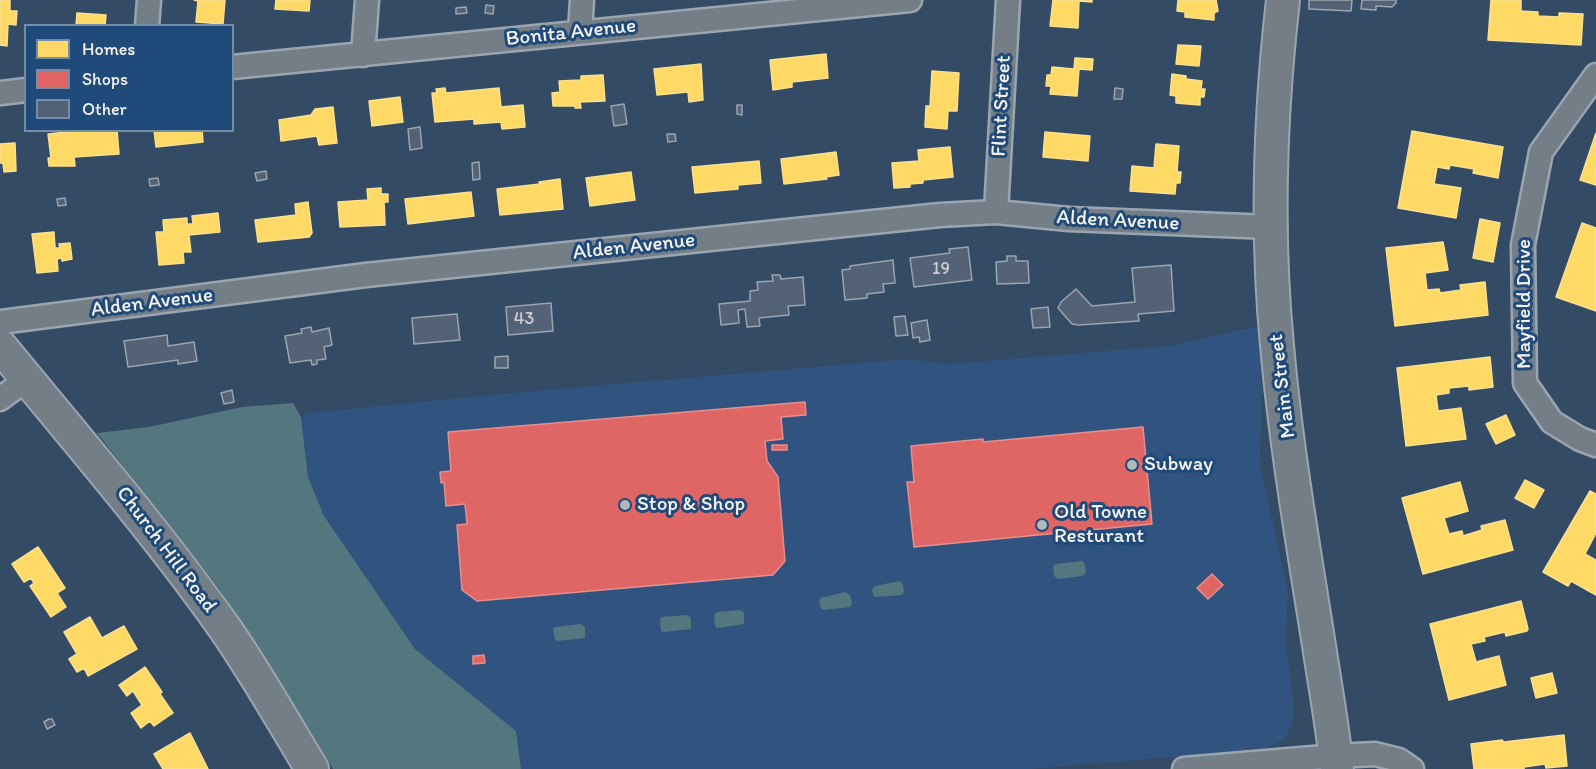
<!DOCTYPE html>
<html>
<head>
<meta charset="utf-8">
<style>
	body { margin:0 }
	#map { position:relative; width:1596px; height:769px; overflow:hidden; background:#344b65; font-family:Itim,sans-serif }
	canvas { display:block }
	.legend { position:absolute; left:24px; top:24px; width:210px; height:108px; box-sizing:border-box; background:#1f4a7a; border:2px solid #748da6; margin:0; padding:8px 10px; list-style:none; font-size:18px; color:#f4f1e8 }
	.legend li { display:flex; align-items:center; gap:12px; height:30px }
	.legend b { width:30px; border:2px solid #748da6 }
</style>
</head>
<body>
<div id="map">
<canvas width="1596" height="769"></canvas>
<ul class="legend">
<li><b style="height:16px;background:#ffd966"></b>Homes</li>
<li><b style="height:16px;background:#e06666"></b>Shops</li>
<li><b style="height:16px;background:#536277"></b>Other</li>
</ul>
</div>
<script>
const ctx = document.querySelector('canvas').getContext('2d');
ctx.lineJoin = 'round';
function paint(path, color) { ctx.fillStyle = color; ctx.fill(path, 'evenodd'); }
function trace(path, color, width, dash) { ctx.strokeStyle = color; ctx.lineWidth = width; ctx.lineCap = dash ? 'butt' : 'round'; ctx.setLineDash(dash || []); ctx.stroke(path); }
function label(font, color, halo, rows, align = 'center') {
  ctx.font = font + ' Itim,sans-serif'; ctx.lineWidth = 6; ctx.setLineDash([]); ctx.textBaseline = 'middle'; ctx.strokeStyle = halo; ctx.fillStyle = color; for (const [text, x, y, turn = 0] of rows) {
    ctx.save(); ctx.translate(x, y); ctx.rotate((+turn || 0) * Math.PI / 180); ctx.textAlign = isNaN(turn) ? turn : align; if (halo) ctx.strokeText(text, 0, 0); ctx.fillText(text, 0, 0); ctx.restore();
  }
}
const built = new Path2D(`
	M1259,326L1262,396L1260,454L1261,470L1288,591L1286,642L1294,712L1292,724L1286,736L1276,744L1263,748L1229,752L1029,769H521L516,731L415,649L324,516L308,477L301,417L310,413L534,391L909,359L950,364L1167,346Z`);
const green = new Path2D(`
	M293,403L301,417L308,477L324,516L415,649L516,731L521,769H333L265,658L217,586L97,433L149,427L242,407Z
	M1082,561L1085,564L1086,573L1082,576L1058,579L1054,576L1053,567L1055,564Z
	M899,581L903,584L904,592L902,595L876,597L873,595L872,589L875,586Z
	M845,592L850,595L852,603L850,607L824,610L821,608L819,602L821,598Z
	M741,610L744,613V624L717,628L715,626L714,616L717,612Z
	M688,615L691,618V629L664,632L661,631L660,621L661,617Z
	M581,624L585,627V638L558,641L555,640L553,629L555,627Z`);
const homes = new Path2D(`
	M0,0H10V11H17L16,25L8,24L7,46L0,45Z
	M194,0H225L223,24L196,22L198,1Z
	M276,0H310L309,11L275,9Z
	M1053,0H1092V2L1079,1L1078,28L1050,26Z
	M1178,0H1216L1218,11L1214,13V20L1185,17V12L1177,11Z
	M1491,0H1521V11L1538,12V16L1559,17V13L1583,14L1581,45L1488,40Z
	M77,13L106,15L105,26H76Z
	M1178,45L1201,46L1199,66L1176,64Z
	M826,54L828,78L792,82V87L773,90L770,60Z
	M1075,58L1093,59L1092,70L1079,69L1077,96L1050,94L1051,86H1046L1047,75H1051L1052,67L1074,69Z
	M701,64L703,100L689,102L688,92L657,95L654,69Z
	M932,71L959,73L957,111H948L947,129L925,127L926,106H930Z
	M1172,74L1186,76V79L1202,81L1201,89H1205L1204,97H1200V105L1176,103V96L1170,95Z
	M603,75L605,101L580,102L581,108H575V106H553L552,93L560,92L559,81L581,80V76Z
	M445,88L446,93L499,88L501,107L523,105L525,127L502,129L501,122L474,124V119L435,122L432,93H437L436,89Z
	M400,97L403,122L372,126L369,101Z
	M333,107L337,143L319,145L317,136L281,141L279,120L311,115L315,109Z
	M86,130H117L119,154L74,157L75,166H49L48,158H51L48,134Z
	M154,130H202L203,142L156,147Z
	M1412,131L1503,147L1498,178L1473,173L1474,169L1450,165L1449,169L1437,167L1434,184L1461,188L1456,218L1398,208Z
	M1045,132L1090,136L1088,161L1043,157Z
	M1596,133V185L1580,180Z
	M15,143L16,171L4,172L3,163H0V144Z
	M1156,144L1179,146L1177,172H1181L1180,183H1176L1175,194L1130,191L1132,166L1154,168Z
	M950,147L953,177L923,180V183L910,184V187L894,188L892,163L919,161L918,150Z
	M836,152L839,175L826,177L827,179L784,184L781,159Z
	M759,161L761,183L738,185V189L695,193L692,167Z
	M631,172L635,200L590,206L586,178Z
	M560,179L563,209L500,215L497,189L540,184L539,182Z
	M381,188V194H388V202H384L385,225L340,227L338,202L368,200L367,189Z
	M471,192L474,216L408,224L405,199Z
	M308,202L312,233L309,237L258,242L255,220L296,215L295,204Z
	M218,213L220,232L189,235L191,252H183L184,263L159,265L156,232H164L163,220L187,218V224H193L192,216Z
	M1480,219L1500,223L1493,262L1473,258Z
	M1582,223L1596,228V311L1556,297Z
	M54,232L55,248H60L59,244L70,243L72,259L62,261V258L57,259L58,271L37,273L32,234Z
	M1443,242L1448,270L1425,273L1427,290L1439,289L1440,293L1461,290L1460,285L1485,282L1488,315L1395,326L1386,248Z
	M1490,357L1493,387L1469,390V386L1449,388V393L1436,395L1438,411L1461,408L1466,439L1406,446L1397,368Z
	M1506,415L1515,435L1496,444L1486,424Z
	M1525,480L1544,490L1534,508L1515,498Z
	M1460,482L1468,511L1444,518L1449,534L1462,531L1463,536L1482,530L1481,526L1505,520L1513,550L1423,574L1402,498Z
	M1590,491L1596,494V533L1585,554L1596,560V595L1571,581L1568,586L1543,572Z
	M38,547L65,588L57,593L66,607L51,617L30,586L34,583L31,578L24,582L12,564Z
	M1521,601L1528,629L1527,631L1506,636L1505,632L1484,637L1485,641L1471,644L1476,662L1499,656L1506,685L1449,700L1430,624Z
	M90,617L102,638L124,626L137,649L88,676L84,668L77,672L69,659L77,654L64,632Z
	M145,667L162,692L160,694L173,713L154,726L150,721L141,728L131,713L142,705L133,691L127,696L119,685Z
	M1552,673L1557,693L1536,698L1531,678Z
	M190,733L208,769H163L154,754Z
	M1564,735L1567,766L1546,768L1545,764L1524,767V769H1474L1471,744L1502,740L1504,742Z`);
const shops = new Path2D(`
	M805,402L806,415L781,417L783,439L765,441L767,461L778,477L785,561L773,575L477,601L462,590L457,525L467,524L465,504L446,506L444,482L441,483L440,472L451,471L448,432Z
	M1143,427L1152,524L914,547L907,482H914L911,446L983,439V442Z
	M772,445H787V450H772Z
	M1212,574L1223,585L1208,599L1197,588Z
	M484,655L485,663L473,664V656Z`);
const building = new Path2D(`
	M1309,0H1352L1351,11L1309,9Z
	M1362,0H1396V3L1392,7L1376,6V10L1361,9Z
	M486,5L494,6L493,14L485,13Z
	M466,7L467,13L456,14V8Z
	M1115,88L1123,89L1122,99H1114Z
	M624,104L627,124L614,126L611,106Z
	M737,105H742V115L737,114Z
	M420,127L422,148L410,150L408,129Z
	M667,134H675L676,141L668,142Z
	M479,162L480,179L473,180L472,163Z
	M266,171L267,179L257,181L255,173Z
	M158,178L159,185L150,186L149,179Z
	M65,198L66,205L58,206L57,199Z
	M968,247L972,280L914,287L910,258L950,253L949,249Z
	M1007,256H1016V261H1028L1029,283L997,284L996,262L1007,261Z
	M893,260L895,283L883,284L884,292L867,294V298L845,300L842,270L850,269V266Z
	M1171,265L1174,311L1138,314L1139,321L1078,325L1072,324L1058,308L1061,302L1076,289L1092,306L1135,302L1132,268Z
	M772,275H780L781,279L803,277L805,305L788,306L789,315L759,318L760,326L747,327L745,309L738,310L739,323L721,325L719,304L750,301V291L758,290L757,282L773,281Z
	M551,303L553,331L508,335L506,307Z
	M1048,307L1050,327L1033,328L1031,309Z
	M457,314L460,340L414,344L412,318Z
	M905,316L908,335L896,336L894,317Z
	M927,320L930,340L920,342L919,337L913,338L911,323Z
	M311,327L312,332L329,328L332,345L324,347L326,359L317,360V364L312,365L311,360L290,363L285,336L302,333L301,329Z
	M167,335L168,346L194,342L197,361L178,364V360L128,367L124,341Z
	M508,356V368H495V357Z
	M232,390L234,402L224,404L221,393Z
	M49,719H52L55,725L47,729L44,722Z`);
const street = new Path2D(`
	M147,26L149,0
	M580,32L582,0
	M363,55L367,0
	M232,67L910,0
	M1596,75L1541,152L1523,245L1525,383L1552,422L1580,439L1596,445
	M0,93L26,90
	M996,212L1008,0
	M0,322L366,275L940,215L996,212L1069,219L1271,227
	M0,399L27,379
	M1184,769L1336,756L1375,754L1399,760L1412,769`);
const secondary = new Path2D(`
	M1283,0C1270,114 1266,231 1277,345C1286,448 1304,550 1320,652C1326,691 1333,730 1337,769
	M0,346C77,440 156,531 226,630C257,675 284,723 312,769`);
const markers = [
	[1132,465,6,"#b1b7ba"],
	[625,505,6,"#b1b7ba"],
	[1042,525,6,"#b1b7ba"]
];
const numberNames = [
	["19",941,269],
	["43",524,319]
];
const streetNames = [
	["Bonita Avenue",571,33,-6],
	["Flint Street",1002,106,-87],
	["Alden Avenue",1118,221,3],
	["Alden Avenue",634,247,-6],
	["Alden Avenue",152,303,-7],
	["Mayfield Drive",1525,304,-90],
	["Main Street",1283,386,-97],
	["Church Hill Road",166,550,53]
];
const poiNames = [
	["Subway",1144,465],
	["Stop & Shop",637,505],
	["Old Towne",1054,513],
	["Resturant",1054,537]
];
paint(built, '#315380');
paint(green, '#53767f');
paint(homes, '#ffd966');
trace(homes, '#fce08d', 1.5);
paint(shops, '#e06666');
trace(shops, '#e6908d', 1.5);
paint(building, '#536277');
trace(building, '#9ba5af', 1.5);
trace(street, '#9ba5af', 27);
trace(secondary, '#9ba5af', 36);
trace(street, '#737e87', 22);
trace(secondary, '#737e87', 32);
for (const [x, y, r, color] of markers) { const dot = new Path2D(); dot.arc(x, y, r, 0, 2 * Math.PI); ctx.fillStyle = color; ctx.fill(dot); trace(dot, '#1f4a7a', 2); }
label('18px', '#cccdcc', null, numberNames);
label('21px', '#f4f1e8', '#1f4a7a', streetNames);
label('21px', '#f4f1e8', '#1f4a7a', poiNames, 'left');
</script>
</body>
</html>
